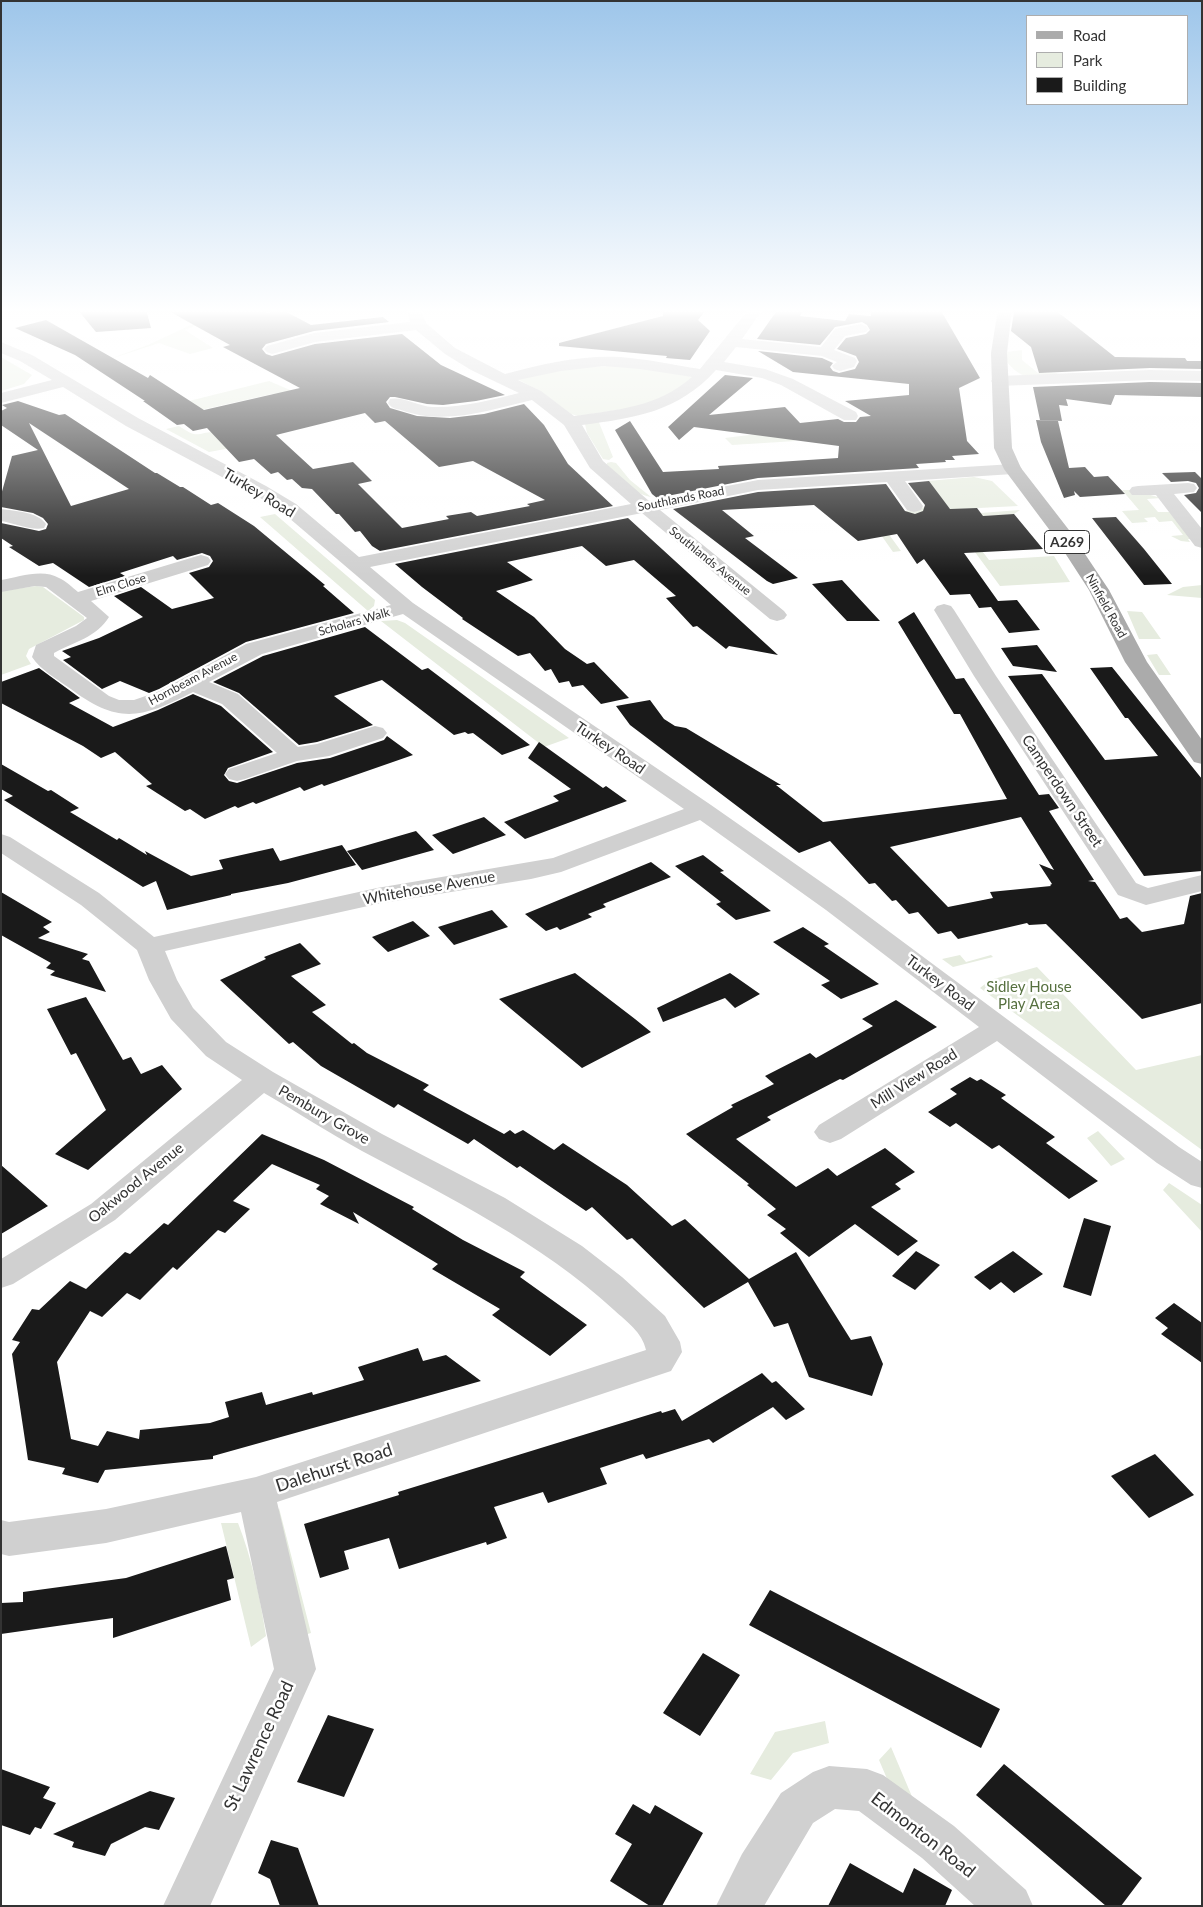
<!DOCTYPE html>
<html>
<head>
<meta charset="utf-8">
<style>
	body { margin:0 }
	#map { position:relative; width:1203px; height:1907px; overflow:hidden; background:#fff; font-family:Lato,sans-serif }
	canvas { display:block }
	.frame { position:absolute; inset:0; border:2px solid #333; pointer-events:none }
	.legend { position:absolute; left:1026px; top:15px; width:162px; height:90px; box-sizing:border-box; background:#fff; border:1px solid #adadad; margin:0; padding:6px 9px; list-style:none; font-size:15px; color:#333 }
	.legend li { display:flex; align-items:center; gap:10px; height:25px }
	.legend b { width:25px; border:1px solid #adadad }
</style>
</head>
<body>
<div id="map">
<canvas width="1203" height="1907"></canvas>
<div class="frame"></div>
<ul class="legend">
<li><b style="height:6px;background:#ababab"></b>Road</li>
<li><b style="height:14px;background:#e6ecdf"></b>Park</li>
<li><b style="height:14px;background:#1a1a1a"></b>Building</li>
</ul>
</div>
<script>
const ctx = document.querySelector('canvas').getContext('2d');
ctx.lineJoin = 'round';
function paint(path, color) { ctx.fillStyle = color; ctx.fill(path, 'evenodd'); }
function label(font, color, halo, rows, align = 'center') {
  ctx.font = font + ' Lato,sans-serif'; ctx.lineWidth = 5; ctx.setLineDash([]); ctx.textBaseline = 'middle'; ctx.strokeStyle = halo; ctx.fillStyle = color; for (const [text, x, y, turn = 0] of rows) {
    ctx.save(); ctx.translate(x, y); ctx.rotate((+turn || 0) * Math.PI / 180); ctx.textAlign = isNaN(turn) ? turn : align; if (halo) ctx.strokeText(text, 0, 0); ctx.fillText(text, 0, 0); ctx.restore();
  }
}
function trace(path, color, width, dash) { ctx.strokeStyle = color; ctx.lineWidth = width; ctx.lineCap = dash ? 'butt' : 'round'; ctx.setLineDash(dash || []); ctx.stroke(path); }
const green = new Path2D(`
	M225,309H233L185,330L213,348L190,354L159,343L107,360L148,345Z
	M1022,350V360L1038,373H1057L1058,377C1034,377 1023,382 1007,362V352Z
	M1,357L32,375L24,384L1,391Z
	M627,365L693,377L671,395L650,405L578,416L571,414L540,391L519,380L520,377L549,369Z
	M269,381L311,399L287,404L272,394L192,412L169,406Z
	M598,420L613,457L609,460L603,459L587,433L585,424Z
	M179,426C201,441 196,431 217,432C226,432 239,441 247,445L209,452L166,429Z
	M773,432L796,441L732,445L725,438Z
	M611,462L616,463L630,480L651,497C633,494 620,477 607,465V463Z
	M974,477L992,481L1018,506L939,510L981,513L1020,510L1014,514L875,523C901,511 916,507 946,505L928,481Z
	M1122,490H1133L1161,498L1147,499L1158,512H1173L1194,539H1188L1190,542L1181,541L1171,536L1183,535L1172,521L1159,522L1155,517L1144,518L1148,522L1132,523L1122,511L1139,510Z
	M275,514L375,600L374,606L368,611L260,517Z
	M874,525L976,543L989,560L1054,556L1070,582L1000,586L969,544L885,529L901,551L893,552Z
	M1202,585V598L1167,595L1183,587Z
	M36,586L43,587L84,617V620L29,649L26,656L31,664L1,675V591Z
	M1127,611L1142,612L1161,639H1139Z
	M397,620L405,623L569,738L544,747L381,621Z
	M1157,654L1171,675H1159L1147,655Z
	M960,955L966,962L991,955L993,957L953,967L942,959Z
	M1037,967L1136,1070L1202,1055V1150L980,988L990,980Z
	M1098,1131L1125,1159L1111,1166L1087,1138Z
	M1169,1183L1202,1205V1232L1163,1190Z
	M279,1508L311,1633L304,1635L276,1516Z
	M221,1523H238C252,1559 260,1597 266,1636L251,1647Z
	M825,1721L829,1743L793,1753L771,1780L750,1774L775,1732Z
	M891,1747L916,1806L891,1788L879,1760Z`);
const building = new Path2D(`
	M77,309H146L151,328L96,332Z
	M165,309H265L266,313L283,310L311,325L383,317L389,322L314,331L266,344L262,349L266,354L272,356L315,344L402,334L441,365L505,395L476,401L443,405L427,404L395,397H390L386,402L390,408L417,416L450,418L484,414L524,404L544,425L568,464L613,506L380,551L372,546L360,531L355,532L339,514H336L312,489L302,488L292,479L287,480L278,472L271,474L254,459L239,462L207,428L193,431L184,424L177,425L143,401H145L75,355L15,328L46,320L148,378L150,375L204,410L300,388L223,347L230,345ZM365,413L375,423L385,421L439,467L473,461L545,500L527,504L530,506L477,516L471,512L446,516L449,519L402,528L358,484L372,481L353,462L313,469L276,435Z
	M662,309H707L698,320L710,331L690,360L666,358L667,356L559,346V343L663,316Z
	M778,309H805L800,316L845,321L849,314L871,316V309H940L980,378L959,388L967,441L979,454L952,456L955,460H945L946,462L916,464L919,468L758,478L657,498L652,494L615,430L630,421L663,472L719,469L718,466L838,458L839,446L694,427L679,440L668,427L725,375L753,378L709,415L785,407L800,423L838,419L844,422H856L860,417L871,416L845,401L909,395V384L793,372L758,351L822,358L833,363L830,367L833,371L839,373L855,369L859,362L856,356L837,349L846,338L866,334L870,330L867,325L862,322L835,327L820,345L757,339Z
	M1054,309L1115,357L1185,358L1187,361H1202V369L1150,368L1039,373L1031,347L1011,331L1014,312Z
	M1150,382L1202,383V397L1115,395L1111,405L1066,399L1068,406L1059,405L1062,421L1040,420L1033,387Z
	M18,401L59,415L65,414L155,473H157L180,487H183L211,505L218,503L254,526L325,585L323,586L354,613L246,642L159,689L149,693L120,681L102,689L63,660L71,657L62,651L99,638L143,617L114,596L141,587L172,609L214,598L189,573L209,567L213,561L210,556L202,553L177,560L173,556L120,573L125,576L89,587L53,563L39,566L9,547L13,546L1,538V523L39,531L46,529L48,524L43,518L33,513L1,507V495L12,456L38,450L1,425V411L7,408L2,405ZM29,423L129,489L71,506Z
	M1036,420L1058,421L1069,468L1085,467L1094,477L1108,476L1125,494L1080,497L1074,491L1075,495L1064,498L1041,442Z
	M1195,472L1202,479V513L1184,495L1196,493L1199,488L1196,483L1188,481L1171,482L1162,473Z
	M929,481L950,509L977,508L983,516L1014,514L1043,549L964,553L998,601L1017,600L1040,630L1009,633L991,607L979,608L970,594L950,595L924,559L917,564L897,534L858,541L814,505L722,510L754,536L745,538L798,578L773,584L767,581L673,509L758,492L886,484L905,511L915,514L923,511L925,505L908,483Z
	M1116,517L1144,549L1172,584L1144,585L1092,518Z
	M628,518L778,655L729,646L726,649L697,626L693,627L666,598L676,596L634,560L606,566L582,546L507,562L533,580L496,591L534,617L565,649L587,664L594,662L629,698L601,704L583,685L572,687L569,681L559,683L551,669L545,671L530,653L518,656L462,619L463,618L422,587L395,564Z
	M842,580L880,621H847L812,584Z
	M914,612L956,679L964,678L1039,795L1049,794L1059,808L1049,811L1094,880L1088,881L1095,882L1120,919L1127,917L1142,932L1184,924L1190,896L1202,893V1003L1142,1019L1046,924L1029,925L1027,923L958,939L951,931L938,934L918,912L909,914L896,900L892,901L875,883L869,884L830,841L799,853L630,725L616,706L650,700L664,719L675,726L686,728L781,785H776L823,822L1007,799L960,714H954L898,622ZM1021,817L1054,870L1039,864L1052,884L1050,885L1051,886L990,892L993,898L948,907L890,847Z
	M365,627L422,670L428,668L530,745L502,755L473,733L468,734L465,732L454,735L382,680L334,696L373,725L317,742L299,745L239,693L213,682L263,656Z
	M1037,645L1057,672L1013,666L1001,648Z
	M1112,667L1202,779V871L1144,876L1008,676L1042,674L1105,760L1158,756L1128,718H1125L1090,668Z
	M39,668L80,698L69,703L113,727L158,710L193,694L221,706L273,752L228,768L224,775L229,781L237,783L297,763L330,758L384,740L387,736L413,755L324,786L322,784L304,791L300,787L256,804L253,802L238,808L235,806L205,819L190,809L185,811L146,786L152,784L115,752L101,758L83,746L1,703V682Z
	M539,742L603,788L606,786L627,801L525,839L504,822L559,801L553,796L571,789L528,758Z
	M1,764L48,791L51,790L79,808L70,812L117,840L119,838L147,855L145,851L191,876L223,869L219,860L273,848L280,861L342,845L356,865L288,883L231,894V895L167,910L156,881L143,887L4,800L13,796L1,789Z
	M484,817L506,835L453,854L432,835Z
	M416,831L434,850L362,870L347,851Z
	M703,855L724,871L720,872L771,911L736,920L716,904L721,902L675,866Z
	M651,862L671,877L603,904L606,907L588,914L592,917L560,930L557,927L546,931L525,914Z
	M1,892L52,922L43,927L50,932L38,938L88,954L82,959L89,961L106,992L50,975L55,971L46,968L51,963L1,935Z
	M492,910L508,927L454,945L438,927Z
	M413,921L430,936L388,952L372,937Z
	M803,927L829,944L824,946L879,984L841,999L821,985L830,981L773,942Z
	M300,943L321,964L291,976L326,1005L312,1012L352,1044L354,1043L367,1053L429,1085L423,1090L504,1134L510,1130L515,1134L523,1130L554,1150L563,1143L627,1185L672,1226L685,1219L749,1279L796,1252L851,1340L871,1336L883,1364L872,1396L809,1377L788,1323L774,1327L748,1282L704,1308L632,1238L627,1240L592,1207L586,1211L520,1166L517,1168L474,1139L468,1144L398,1104L394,1108L321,1066L293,1042L289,1044L220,980L266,959L264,957Z
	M575,973L635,1019L651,1032L582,1068L499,999Z
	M730,973L760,994L735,1008L725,998L663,1022L657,1008Z
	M86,997L123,1060L131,1057L141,1074L162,1065L182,1089L88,1170L55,1154L106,1110L76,1053L71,1055L47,1009Z
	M896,1000L937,1027L843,1080L840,1079L767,1117L771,1120L736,1139L796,1187L828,1168L837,1176L885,1148L915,1172L895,1184L901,1189L871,1207L918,1241L898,1256L855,1224L809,1257L780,1233L786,1229L767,1215L776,1209L747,1185L749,1184L686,1134L733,1107L731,1105L774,1084L765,1076L810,1053L816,1058L873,1026L862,1019Z
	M970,1077L977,1081L981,1079L1006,1095L1001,1098L1055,1137L1046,1143L1098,1181L1069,1199L999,1145L992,1149L956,1123L950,1127L928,1112L957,1094L950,1089Z
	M262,1134L324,1160L414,1207L412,1209L463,1240L525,1272L520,1277L587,1325L550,1356L492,1315L500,1309L432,1269L438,1264L353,1212L359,1224L320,1204L329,1196L316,1189L320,1185L272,1164L233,1201L250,1209L225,1233L218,1230L177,1270L173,1267L140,1300L127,1293L102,1317L90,1311L57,1362L71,1439L98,1446L107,1431L139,1439L140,1430L210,1423L229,1417L225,1402L262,1392L266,1405L312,1392L313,1395L364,1380L358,1367L418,1348L423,1361L446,1355L481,1381L213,1456V1459L105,1470L98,1483L62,1474L65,1468L28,1460L12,1354L20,1342L12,1340L32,1309L39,1310L70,1281L86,1289L125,1252L130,1254L164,1223L168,1225Z
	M1,1165L48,1206L1,1234Z
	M1084,1218L1111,1226L1091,1296L1063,1287Z
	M916,1251L940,1265L915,1290L892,1276Z
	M1013,1251L1043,1274L1014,1293L1001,1282L990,1290L974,1277Z
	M1174,1303L1202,1323V1363L1161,1334L1168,1328L1155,1318Z
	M762,1373L772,1383L776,1381L805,1409L786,1420L773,1407L713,1443L709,1439L646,1459L643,1454L600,1468L607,1484L548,1503L543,1492L494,1507L507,1538L487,1545L486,1542L399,1569L389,1538L344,1551L349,1569L320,1578L304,1524L399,1495L398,1492L661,1411L662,1413L675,1409L682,1421Z
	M1155,1454L1194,1495L1149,1518L1111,1476Z
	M226,1546L234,1578L227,1580L231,1600L113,1638V1618L1,1634V1603L23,1602V1592L126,1578Z
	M770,1590L1000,1709L981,1748L749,1625Z
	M703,1653L740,1675L700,1736L663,1713Z
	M328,1715L374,1729L344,1797L297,1782Z
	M1004,1764L1142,1878L1121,1906H1106L976,1795Z
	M1,1769L50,1787L43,1798L56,1803L41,1829L35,1827L30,1835L1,1825Z
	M150,1791L175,1798L159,1830L145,1827L111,1844L105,1856L72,1847L74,1842L53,1834Z
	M633,1804L650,1814L655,1805L703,1833L662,1906H650L610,1881L632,1844L615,1834Z
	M271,1840L298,1848L319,1906H280L270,1879L258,1873Z
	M850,1863L903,1893L914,1868L952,1890L945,1906H828Z`);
const minor = new Path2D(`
	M407,309H421L426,323L455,348L505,374C542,364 581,355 620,357C647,359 674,365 700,369L749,309H763L742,339L821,347L835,329L861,324L866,326L869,329L866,332L845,336L834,350L855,358L857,361L854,367L840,371L834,369L832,366L837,362L822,356L736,347L724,362L765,369L793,379L856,412L858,416L856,420H844L781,385L762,378L716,370C678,412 635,418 582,425L603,461L649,501L758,480L1013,464L1019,465L1022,469L1019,473L1013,474L905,481L923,506L921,510L914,512L907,510L887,482L758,490L660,510L784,611L787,615L784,619L777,621L770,619L642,513L370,567L413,603L711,805L844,898L1179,1147L1202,1162V1188L1191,1185L1157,1163L997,1041L841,1139L830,1143L819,1139L814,1132L819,1125L979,1027L826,910L700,820L561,872L531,879L377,904L165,951L177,980L193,1008L226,1042L273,1072L382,1134L505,1198L582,1246L622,1277L665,1316L680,1342L682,1352L671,1371L277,1502L316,1669L210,1906H163L274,1669L241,1512L106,1543L9,1556L1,1554V1520L9,1522L106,1509L256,1477L646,1350C642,1332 627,1322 614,1310C540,1242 450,1198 362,1151C329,1133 297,1112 264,1093L115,1220L13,1284L1,1288V1259L91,1204L242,1080L206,1056L171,1019L149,980L137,950L81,905L1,853V834L10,837L99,893L154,937L377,888L553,858L684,809L403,614L262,654L209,682L238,694L298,747L317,744L375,726L383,728L387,733L383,738L329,756L297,761L245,779L237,781L229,779L225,774L229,769L277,753L222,704L193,692C139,720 117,724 68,687C55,678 41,670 32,657L36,645L76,626L87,618L46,587L35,586L1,592V580C18,577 43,568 59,578C66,581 72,587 78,592L194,557L201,555L208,557L211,561L208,565L91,601L109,617C97,637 74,642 54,653V656L109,696L119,700H134L160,691L246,644L391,605L282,512L254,494L126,426L63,387L1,403V393L52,380L20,361L1,353V342L32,355L138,418L266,486L296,504L359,557L631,504L590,468L564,425L532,400C490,410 444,426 401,410C396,409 391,408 388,403L390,399C403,396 418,406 432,407C462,408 491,400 519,393L471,370L445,354L416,330L315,342L272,354L267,352L264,349L267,346L314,333L410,322ZM604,366L640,369L692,377C658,407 617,410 574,416L541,391L518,380L561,371Z
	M1150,370L1202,371V381L1150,380L999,386L993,384L991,381L993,378L999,376Z
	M1188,483L1194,484L1197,488L1194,492L1174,494L1202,529V548L1195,546L1156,495H1132L1129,491L1132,487L1138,486Z
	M1,509C15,511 38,512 46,524L44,528C32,531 14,523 1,521Z
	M944,604L951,606L954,610L996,676L1136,883L1148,888L1202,875V891L1146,905L1118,895L974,676L934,610L937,606Z
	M829,1766L867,1769L883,1775L954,1826L1026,1890L1033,1906H975L922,1858L859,1811L835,1809L813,1823L764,1906H716L742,1854L781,1793L813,1772Z`);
const major = new Path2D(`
	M998,309H1012L1007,353L1012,448L1021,468L1069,530L1109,590L1147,662L1202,740V764L1194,762L1125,662L1089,590L1054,536L1004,469L994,448L991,353Z`);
const farStreetnames = [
	["Southlands Road",681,499,-11],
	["Southlands Avenue",710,561,39],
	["Elm Close",121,585,-17],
	["Ninfield Road",1106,606,61],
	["Scholars Walk",354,622,-16],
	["Hornbeam Avenue",193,679,-28]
];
const shields = [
	[1067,542,45]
];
const shieldNames = [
	["A269",1067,542]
];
const streetNames = [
	["Turkey Road",259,493,31],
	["Turkey Road",610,748,34],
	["Camperdown Street",1062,791,56],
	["Whitehouse Avenue",429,888,-10],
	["Turkey Road",940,983,37],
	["Mill View Road",914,1079,-32],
	["Pembury Grove",324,1115,30],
	["Oakwood Avenue",136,1183,-39]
];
const parkNames = [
	["Sidley House",1029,987],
	["Play Area",1029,1004]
];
const nearStreetnames = [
	["Dalehurst Road",334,1468,-18],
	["St Lawrence Road",259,1746,-65],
	["Edmonton Road",923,1835,38]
];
paint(green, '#e6ecdf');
paint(building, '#1a1a1a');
paint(minor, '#d0d0d0');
paint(major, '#ababab');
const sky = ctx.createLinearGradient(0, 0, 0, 576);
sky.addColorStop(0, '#9ec6ea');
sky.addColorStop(0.54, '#fff');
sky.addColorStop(1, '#ffffff00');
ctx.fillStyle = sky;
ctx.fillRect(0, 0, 1203, 576);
label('12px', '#333', '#fff', farStreetnames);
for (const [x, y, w] of shields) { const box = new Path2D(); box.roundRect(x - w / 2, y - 11.5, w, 23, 4); ctx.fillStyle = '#fff'; ctx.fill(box); trace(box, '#333', 1); }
label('bold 14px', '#333', null, shieldNames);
label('15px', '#333', '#fff', streetNames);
label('15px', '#56703f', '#fff', parkNames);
label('18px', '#333', '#fff', nearStreetnames);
</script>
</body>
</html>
